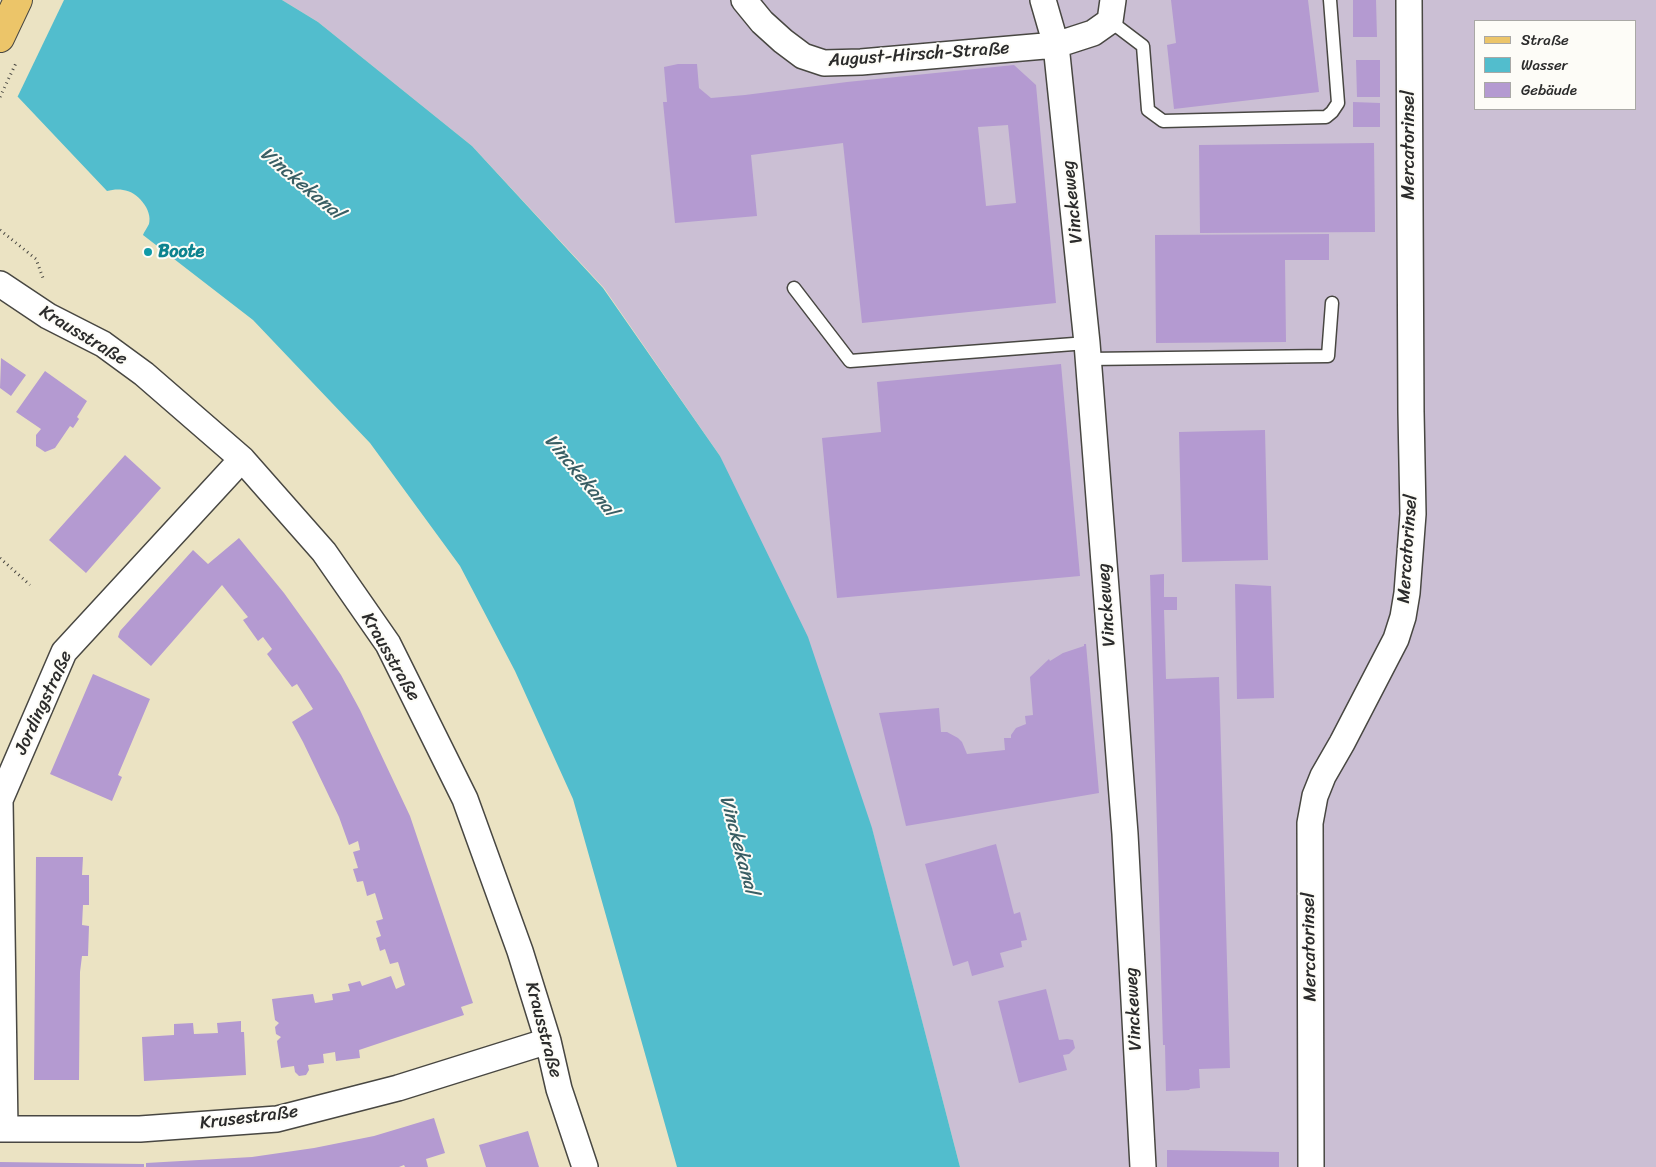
<!DOCTYPE html>
<html>
<head>
<meta charset="utf-8">
<style>
	body { margin:0 }
	#map { position:relative; width:1656px; height:1167px; overflow:hidden; background:#ebe3c3; font-family:Sriracha,sans-serif }
	canvas { display:block }
	.legend { position:absolute; left:1474px; top:20px; width:162px; height:90px; box-sizing:border-box; background:#fdfcf7; border:1px solid #a9a8a5; margin:0; padding:6px 9px; list-style:none; font-size:15px; color:#2b2b2b }
	.legend li { display:flex; align-items:center; gap:10px; height:25px }
	.legend b { width:25px; border:1px solid #a9a8a5 }
</style>
</head>
<body>
<div id="map">
<canvas width="1656" height="1167"></canvas>
<ul class="legend">
<li><b style="height:6px;background:#ecc569"></b>Straße</li>
<li><b style="height:14px;background:#52bdcd"></b>Wasser</li>
<li><b style="height:14px;background:#b49ad1"></b>Gebäude</li>
</ul>
</div>
<script>
const ctx = document.querySelector('canvas').getContext('2d');
ctx.lineJoin = 'round';
function paint(path, color) { ctx.fillStyle = color; ctx.fill(path, 'evenodd'); }
function trace(path, color, width, dash) { ctx.strokeStyle = color; ctx.lineWidth = width; ctx.lineCap = dash ? 'butt' : 'round'; ctx.setLineDash(dash || []); ctx.stroke(path); }
function label(font, color, halo, rows, align = 'center') {
  ctx.font = font + ' Sriracha,sans-serif'; ctx.lineWidth = 4; ctx.setLineDash([]); ctx.textBaseline = 'middle'; ctx.strokeStyle = halo; ctx.fillStyle = color; for (const [text, x, y, turn = 0] of rows) {
    ctx.save(); ctx.translate(x, y); ctx.rotate((+turn || 0) * Math.PI / 180); ctx.textAlign = isNaN(turn) ? turn : align; if (halo) ctx.strokeText(text, 0, 0); ctx.fillText(text, 0, 0); ctx.restore();
  }
}
const industrial = new Path2D(`
	M282,0H1656V1167H960L872,829L720,456L604,288L472,146L318,22ZM1475,21H1635V109H1475Z`);
const water = new Path2D(`
	M0,0H282L318,22L472,146L603,288L720,456L808,637L872,828L960,1167H677L573,799L515,671L460,566L370,443L253,320L143,235C144,232 147,228 149,224C153,210 137,191 123,190C117,189 112,190 107,191L18,97L0,90Z`);
const pier = new Path2D(`
	M0,0H64L16,100L0,93Z`);
const building = new Path2D(`
	M1171,0H1308L1319,92L1174,109L1167,45L1176,43Z
	M1353,0H1376L1377,37H1353Z
	M1356,60H1380V97H1357Z
	M678,64H697L699,88L711,98L745,95L847,82L1014,65L1036,85L1056,303L862,323L843,143L751,155L757,216L675,223L663,102H667L664,67ZM1008,125L1016,203L986,206L978,127Z
	M1353,102L1380,103V127H1353Z
	M1374,143L1375,232L1200,233L1199,145Z
	M1329,234V260H1285L1286,342L1156,343L1155,235Z
	M1,358L26,375L11,396L0,388Z
	M1061,364L1080,576L837,598L822,438L881,432L877,382Z
	M45,371L87,401L77,417L79,419L73,428L70,426L55,448L45,452L36,446V435L41,429L16,412Z
	M1265,430L1268,560L1182,562L1179,432Z
	M125,455L161,488L86,573L49,540Z
	M239,538L284,593L315,636L341,675L360,710L410,816L473,1003L461,1007L464,1015L359,1050L360,1058L336,1061L335,1052L323,1054L324,1063L308,1065L309,1070L306,1075L299,1076L295,1072L294,1066L281,1068L277,1041L281,1037L276,1034L275,1027L279,1023L275,1020L272,999L313,994L315,1003L333,1000L332,994L350,991L348,984L360,981L362,986L391,976L396,989L405,985L398,962L390,964L385,949L380,951L376,938L381,936L376,921L383,919L375,893L367,896L363,881L357,882L353,869L358,868L353,852L360,850L358,841L349,845L339,817L303,742L292,722L313,709L297,684L292,687L267,654L272,649L263,637L258,641L243,620L248,617L222,585L151,666L118,637L120,631L193,550L208,564Z
	M1164,574V597H1177V610H1164L1166,679L1219,677L1230,1068L1199,1069L1200,1088L1190,1089L1189,1090L1166,1091L1165,1045H1163L1150,575Z
	M1235,584L1271,586L1274,698L1237,699Z
	M1084,644H1086L1099,793L906,826L879,713L939,708L941,732H947L958,738L962,742L967,754L1005,750L1004,738H1011V735L1016,728L1026,724L1025,716L1033,715L1030,677L1049,659L1050,661L1063,653L1084,646Z
	M93,674L150,699L118,775L122,777L112,801L50,774Z
	M996,844L1014,914L1020,912L1027,940L1021,941L1022,947L1000,953L1004,967L972,976L968,961L953,966L925,864Z
	M36,857H83L82,875H89V905H83L82,925L89,926L88,956H82L80,972L79,1080H34Z
	M1046,989L1059,1040L1067,1039L1073,1040L1075,1048L1069,1054L1063,1055L1067,1070L1019,1083L998,1001Z
	M241,1021V1032H244L246,1075L144,1081L142,1037L174,1035V1024L193,1023L194,1034L218,1033L217,1023Z
	M434,1118L445,1153L426,1159L428,1167H405L404,1165L399,1167H146V1163L252,1157L314,1148L374,1136Z
	M528,1131L539,1167H486L479,1145Z
	M1167,1150L1279,1152V1167H1167Z
	M0,1162L144,1164V1167H0Z`);
const path = new Path2D(`
	M0,97L17,61
	M0,230L36,259L43,278
	M0,558L30,585`);
const service = new Path2D(`
	M1110,21L1143,46L1148,110L1163,121L1326,117L1332,112L1338,103L1330,0
	M794,288L850,361L1087,343
	M1088,359L1328,356L1332,303`);
const minor = new Path2D(`
	M744,0L762,22L783,41L803,56L824,63L861,62L1056,45L1093,33L1110,21L1113,0
	M1043,0L1056,45L1087,343L1125,834L1143,1167
	M0,284L48,316L103,344L144,374L242,459L324,552L388,644L465,799L520,951L548,1041L559,1089L585,1167
	M0,1129H140L277,1119L398,1088L548,1041
	M5,1129L0,800L64,652L242,459
	M1311,1167L1310,823L1315,796L1323,776L1342,743L1396,639L1403,617L1407,593L1413,514L1411,412L1409,0`);
const primary = new Path2D(`
	M0,38L18,0`);
const markers = [
	[148,252,5,"#0f9aa8"]
];
const streetNames = [
	["August-Hirsch-Straße",919,55,-4],
	["Mercatorinsel",1409,145,-90],
	["Vinckeweg",1073,202,-96],
	["Krausstraße",83,336,31],
	["Mercatorinsel",1408,549,-86],
	["Vinckeweg",1107,605,-94],
	["Krausstraße",390,657,60],
	["Jordingstraße",44,703,-65],
	["Mercatorinsel",1310,947,-91],
	["Vinckeweg",1134,1009,-93],
	["Krausstraße",543,1030,75],
	["Krusestraße",249,1118,-7]
];
const cultureNames = [
	["Boote",158,252]
];
const waterNames = [
	["Vinckekanal",301,184,40],
	["Vinckekanal",580,476,50],
	["Vinckekanal",738,845,75]
];
paint(industrial, '#cbbfd4');
paint(water, '#52bdcd');
paint(pier, '#ebe3c3');
paint(building, '#b49ad1');
trace(service, '#484742', 15);
trace(minor, '#484742', 28);
trace(primary, '#484742', 30);
trace(path, '#484742', 3, [1, 4]);
trace(service, '#fff', 12);
trace(minor, '#fff', 25);
trace(primary, '#ecc569', 28);
for (const [x, y, r, color] of markers) { const dot = new Path2D(); dot.arc(x, y, r, 0, 2 * Math.PI); ctx.fillStyle = color; ctx.fill(dot); trace(dot, '#fdfcf7', 2); }
label('18px', '#2b2b2b', '#fdfcf7', streetNames);
label('bold 18px', '#0d838f', '#fdfcf7', cultureNames, 'left');
label('italic 19px', '#395e64', '#fdfcf7', waterNames);
</script>
</body>
</html>
